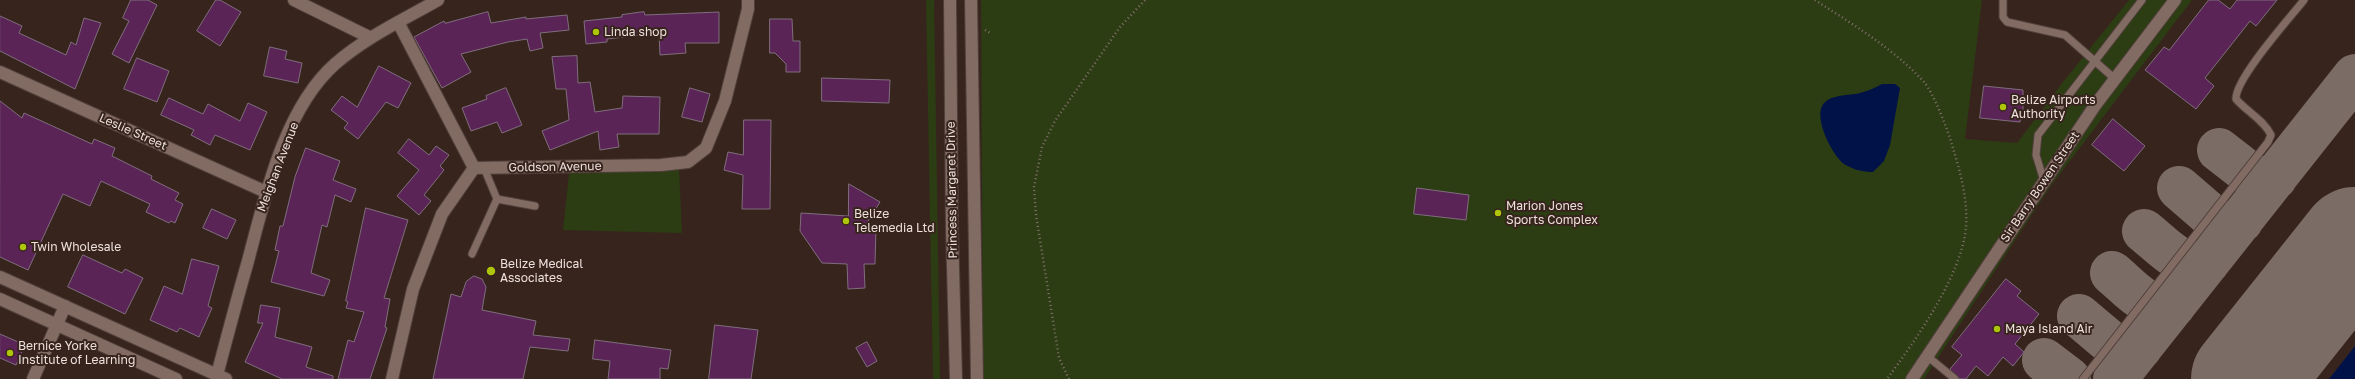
<!DOCTYPE html>
<html>
<head>
<meta charset="utf-8">
<style>
	body { margin:0 }
	canvas { display:block; background:#37241d }
</style>
</head>
<body>
<canvas width="2355" height="379"></canvas>
<script>
const ctx = document.querySelector('canvas').getContext('2d');
ctx.lineJoin = 'round';
function paint(path, color) { ctx.fillStyle = color; ctx.fill(path, 'evenodd'); }
function trace(path, color, width, dash) { ctx.strokeStyle = color; ctx.lineWidth = width; ctx.lineCap = dash ? 'butt' : 'round'; ctx.setLineDash(dash || []); ctx.stroke(path); }
function label(font, color, halo, rows, align = 'center') {
  ctx.font = font + ' "Golos Text",sans-serif'; ctx.lineWidth = 4; ctx.setLineDash([]); ctx.textBaseline = 'middle'; ctx.strokeStyle = halo; ctx.fillStyle = color; for (const [text, x, y, turn = 0] of rows) {
    ctx.save(); ctx.translate(x, y); ctx.rotate((+turn || 0) * Math.PI / 180); ctx.textAlign = isNaN(turn) ? turn : align; if (halo) ctx.strokeText(text, 0, 0); ctx.fillText(text, 0, 0); ctx.restore();
  }
}
const green = new Path2D(`
	M926,0H934L940,379H933Z
	M981,0H1982L1965,139L2017,143L2063,82L2129,0H2192L2050,187L1924,379H983Z
	M570,165L679,169L682,233L563,230Z`);
const water = new Path2D(`
	M1882,84H1895L1900,88L1890,145L1884,161L1873,172C1863,172 1854,170 1844,164C1832,155 1812,116 1824,103C1833,94 1848,96 1860,93C1868,91 1875,88 1882,84Z
	M2355,346V379H2329Z`);
const taxiway = new Path2D(`
	M2219,150L2255,178H2275
	M2179,188L2216,220L2228,224L2241,221
	M2144,231C2161,244 2185,273 2208,262
	M2112,273C2130,288 2148,312 2174,305
	M2079,316L2117,348H2140
	M2044,360L2069,379
	M2115,379L2355,76`);
const runway = new Path2D(`
	M2246,379L2355,242`);
const building = new Path2D(`
	M131,0H148L157,5L129,63L112,54L129,21L123,18Z
	M216,0H220L241,12L220,46L197,31Z
	M2209,0H2218L2230,9L2237,0H2277L2256,26L2250,21L2205,78L2214,86L2196,109L2145,70L2164,47L2169,50Z
	M488,12L491,23L526,17V19L567,15L569,30L540,33L543,48L530,51L527,39L508,42L461,54L471,72L442,88L414,37L444,21L445,23Z
	M644,12L645,15L719,12V43H685L686,53L660,55L659,33L607,39V42L586,44L584,21L622,17V15Z
	M0,16L22,26L19,33L66,55L71,42L76,45L84,18L101,23L75,89L0,51Z
	M770,19H792L793,41H800V72H786V64L775,53H770Z
	M270,47L287,51L285,59L302,63L298,83L264,76Z
	M577,56L578,83L590,82L595,112L622,108L623,96L660,97L659,134H617L619,147L600,150L598,131L550,150L542,131L569,120L566,89H556L552,57Z
	M137,58L169,71L157,102L124,89Z
	M379,66L411,83L398,108L386,102L358,139L344,128L348,123L331,110L342,96L357,107Z
	M822,78L890,80L889,103L822,101Z
	M1984,86L2023,90V114H2021L2020,122L1980,118Z
	M506,88L522,125L502,133L497,122L471,131L462,108L487,99L486,96Z
	M690,88L710,94L702,122L682,117Z
	M169,98L203,114L208,104L240,121L248,103L267,112L250,150L215,135L210,145L191,135L194,130L161,115Z
	M0,101L22,118L24,113L92,144L94,139L115,148L112,156L152,176L151,179L179,193L175,200L183,204L175,223L171,221L169,223L146,212L150,204L101,181L90,206L63,194L28,270L0,257Z
	M2113,119L2145,146L2124,171L2092,145Z
	M744,120H771L770,209H742L743,175L724,170L728,152L743,155Z
	M409,139L429,155L436,146L449,155L440,166L444,170L424,195L431,201L419,215L397,196L419,170L398,153Z
	M306,148L340,161L333,180L356,189L351,202L335,195L327,227L322,225L311,273L330,280L324,296L271,282L279,251L275,250L280,226H283L295,177Z
	M849,184L880,202L865,226L876,227L875,264H864L865,288L848,289L847,264L822,263L800,231L801,213L848,216Z
	M1417,188L1469,195L1466,220L1414,214Z
	M366,208L408,220L384,298L390,299L385,327L387,328L370,379H338L348,340L354,342L364,312L346,308L348,302L346,301Z
	M212,209L236,220L227,239L203,228Z
	M83,255L122,273L125,269L143,278L125,314L68,287Z
	M192,259L219,266L208,306L212,308L199,337L180,328L177,332L150,320L164,286L182,294Z
	M474,276L482,279L486,287L482,310L536,321L533,335L570,339L568,351L530,347L523,379H433L451,294L461,297L466,282Z
	M2006,279L2021,291L2017,296L2039,314L2015,344L2024,352L2013,366L2003,357L1988,376L1976,366L1966,379H1960L1950,369L1962,355L1952,347Z
	M261,305L280,308L275,337L312,347L306,367L333,376V379H282L245,362L263,323H258Z
	M715,325L758,330L751,379H709Z
	M0,334L25,345L16,365L0,358Z
	M595,340L671,350L668,369L660,368V379H608L610,361L593,359Z
	M867,342L877,361L867,367L856,348Z`);
const path = new Path2D(`
	M1815,0C1852,24 1893,48 1924,82C1933,92 1948,130 1952,145C1960,171 1968,199 1966,227C1962,275 1915,341 1887,379
	M985,30L992,34
	M1069,379L1059,358L1036,215L1034,187L1042,147L1055,121L1120,27L1145,0`);
const lane = new Path2D(`
	M2003,0V17L2007,22L2065,35L2115,79
	M484,168L497,199L535,206
	M2044,181L2036,155L2038,135L2142,0
	M472,254L497,199
	M1927,356L1955,379
	M2083,379L2268,142L2271,135C2264,120 2246,111 2236,99C2235,79 2289,19 2304,0`);
const street = new Path2D(`
	M294,0L369,37
	M398,22L474,168
	M0,72L266,192
	M217,375C227,337 237,299 248,261C265,197 284,109 335,64C366,37 403,20 438,0
	M33,379L65,306
	M392,379L413,289L442,214L474,168L661,165L688,162L706,148L725,101L748,9V0
	M1912,379L2096,104L2175,0`);
const secondary = new Path2D(`
	M950,0L952,230L956,379
	M971,0L977,379
	M0,277L226,379
	M0,299L176,379`);
const markers = [
	[596,32,4,"#aec509"],
	[2003,107,4,"#aec509"],
	[1498,213,4,"#aec509"],
	[846,221,4,"#aec509"],
	[23,247,4,"#aec509"],
	[491,271,5,"#aec509"],
	[1997,329,4,"#aec509"],
	[10,353,4,"#aec509"]
];
const poiNames = [
	["Linda shop",604,32],
	["Belize Airports",2011,100],
	["Authority",2011,114],
	["Marion Jones",1506,206],
	["Sports Complex",1506,220],
	["Belize",854,214],
	["Telemedia Ltd",854,228],
	["Twin Wholesale",31,247],
	["Belize Medical",500,264],
	["Associates",500,278],
	["Maya Island Air",2005,329],
	["Bernice Yorke",18,346],
	["Institute of Learning",18,360]
];
const streetNames = [
	["Leslie Street",133,132,24],
	["Meighan Avenue",278,167,-69],
	["Goldson Avenue",555,167,-1],
	["Sir Barry Bowen Street",2040,187,-56],
	["Princess Margaret Drive",952,190,-91]
];
paint(green, '#2c3c13');
paint(water, '#001247');
trace(taxiway, '#7c6c66', 44);
trace(runway, '#7c6c66', 110);
paint(building, '#5a2556');
trace(building, '#7f6d7d', 1);
trace(lane, '#503f3a', 9);
trace(street, '#503f3a', 14);
trace(secondary, '#503f3a', 14);
trace(path, '#82716c', 2.5, [1, 3]);
trace(lane, '#826b63', 7);
trace(street, '#826b63', 12);
trace(secondary, '#826b63', 12);
for (const [x, y, r, color] of markers) { const dot = new Path2D(); dot.arc(x, y, r, 0, 2 * Math.PI); ctx.fillStyle = color; ctx.fill(dot); trace(dot, '#37241d', 1.5); }
label('12px', '#eee0dc', '#37241d', poiNames, 'left');
label('12px', '#eee0dc', '#37241d', streetNames);
</script>
</body>
</html>
